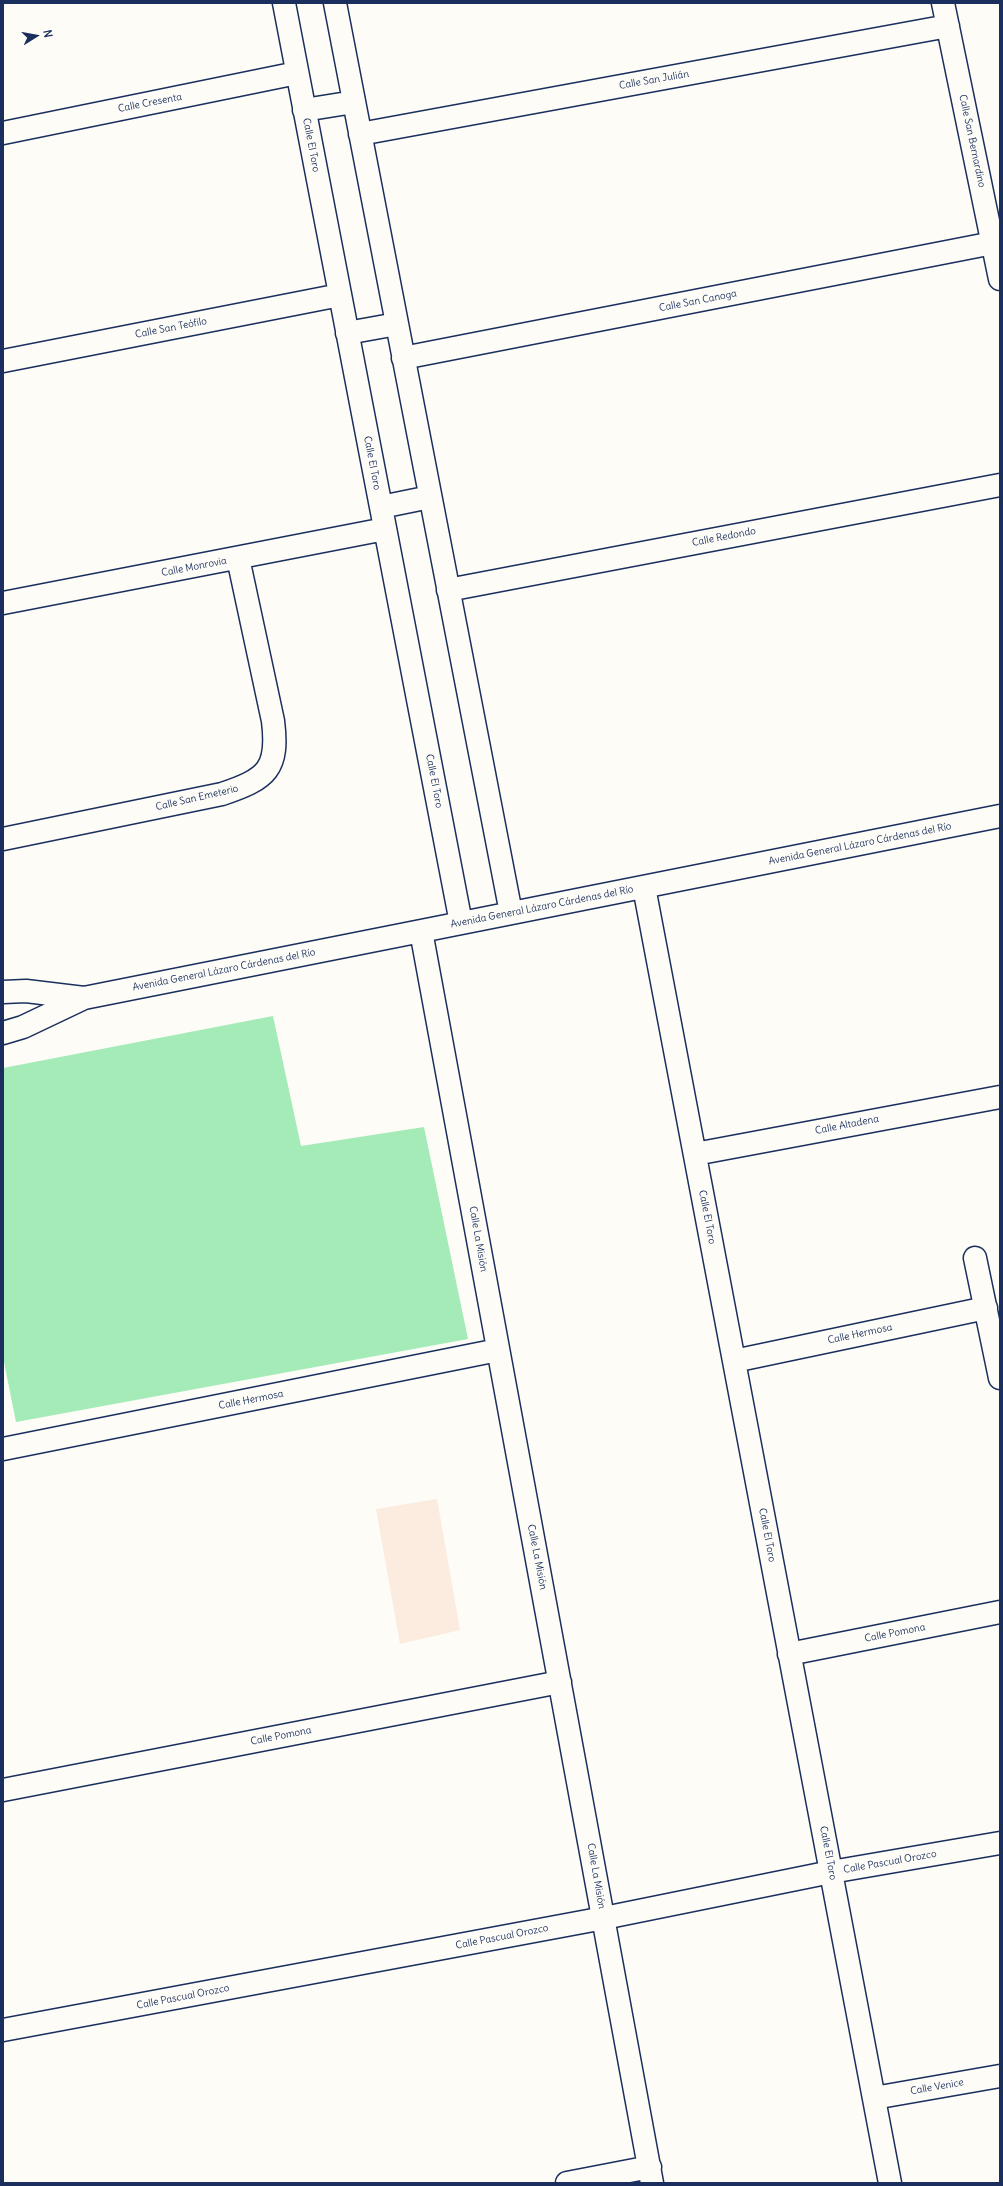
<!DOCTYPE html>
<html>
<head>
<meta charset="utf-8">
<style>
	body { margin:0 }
	#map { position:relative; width:1003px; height:2186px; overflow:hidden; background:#fdfcf7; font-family:Delius,sans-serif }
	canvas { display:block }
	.frame { position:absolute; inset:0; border:4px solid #1b2f5e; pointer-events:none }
	.north { position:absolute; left:16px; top:16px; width:40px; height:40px; -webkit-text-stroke:3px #fdfcf7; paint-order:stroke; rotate:79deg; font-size:11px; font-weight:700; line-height:16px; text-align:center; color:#1b2f5e }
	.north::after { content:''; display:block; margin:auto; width:14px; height:18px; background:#1b2f5e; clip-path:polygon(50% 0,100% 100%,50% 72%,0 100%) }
</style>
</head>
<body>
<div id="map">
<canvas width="1003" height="2186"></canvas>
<div class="frame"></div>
<div class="north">N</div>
</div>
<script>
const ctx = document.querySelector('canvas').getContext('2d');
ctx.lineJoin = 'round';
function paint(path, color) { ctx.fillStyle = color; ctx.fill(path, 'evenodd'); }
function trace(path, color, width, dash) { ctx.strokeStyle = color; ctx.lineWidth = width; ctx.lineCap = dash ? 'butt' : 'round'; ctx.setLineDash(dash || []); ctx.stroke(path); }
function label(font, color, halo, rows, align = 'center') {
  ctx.font = font + ' Delius,sans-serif'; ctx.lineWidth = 3; ctx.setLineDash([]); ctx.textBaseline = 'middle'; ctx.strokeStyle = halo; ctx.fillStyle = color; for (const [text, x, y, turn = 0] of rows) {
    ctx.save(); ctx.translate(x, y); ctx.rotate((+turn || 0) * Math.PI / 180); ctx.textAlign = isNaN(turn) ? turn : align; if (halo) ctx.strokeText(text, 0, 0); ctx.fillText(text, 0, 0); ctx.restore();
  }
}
const built = new Path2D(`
	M437,1499L460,1630L400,1644L376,1509Z`);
const green = new Path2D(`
	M273,1016L301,1146L424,1127L468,1339L16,1422L3,1357V1068Z`);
const street = new Path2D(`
	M284,3L461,923
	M335,3L511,913
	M943,3L1000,279
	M304,110L354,102
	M3,133L297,73
	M360,134L948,26
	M347,333L397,324
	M403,358L993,243
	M3,361L340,295
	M381,507L430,497
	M448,590L1000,485
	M3,603L385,529
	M3,839L222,794C267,779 279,769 273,721L238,558
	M644,887L890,2183
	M421,931L652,2183
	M3,992L26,991L84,998
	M3,1033L23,1027L84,998L1000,816
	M695,1154L1000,1097
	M975,1258L1000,1378
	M734,1361L986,1308
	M3,1449L498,1350
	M789,1654L1000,1612
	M3,1790L560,1682
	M3,2030L604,1918L831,1872L1000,1843
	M874,2098L1000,2076
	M567,2183L650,2167`);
const streetNames = [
	["Calle San Julián",654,80,-10],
	["Calle Cresenta",150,103,-11],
	["Calle San Bernardino",972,141,78],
	["Calle El Toro",311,145,79],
	["Calle San Canoga",698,301,-11],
	["Calle San Teófilo",171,328,-11],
	["Calle El Toro",372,463,79],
	["Calle Redondo",724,537,-11],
	["Calle Monrovia",194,567,-11],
	["Calle El Toro",434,781,79],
	["Calle San Emeterio",197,798,-13],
	["Avenida General Lázaro Cárdenas del Río",860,844,-11],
	["Avenida General Lázaro Cárdenas del Río",542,907,-11],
	["Avenida General Lázaro Cárdenas del Río",224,970,-11],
	["Calle Altadena",847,1125,-11],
	["Calle El Toro",707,1217,79],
	["Calle La Misión",478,1239,80],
	["Calle Hermosa",860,1334,-12],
	["Calle Hermosa",251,1400,-11],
	["Calle El Toro",767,1535,79],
	["Calle La Misión",537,1557,79],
	["Calle Pomona",895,1633,-11],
	["Calle Pomona",281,1736,-11],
	["Calle El Toro",828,1853,79],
	["Calle Pascual Orozco",890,1862,-10],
	["Calle La Misión",596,1876,80],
	["Calle Pascual Orozco",502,1937,-11],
	["Calle Pascual Orozco",183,1997,-11],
	["Calle Venice",937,2087,-10]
];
paint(built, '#fcebdf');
paint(green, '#a4ebb8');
trace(street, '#1b2f5e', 25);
trace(street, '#fdfcf7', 22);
label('10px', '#1b2f5e', '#fdfcf7', streetNames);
</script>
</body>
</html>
